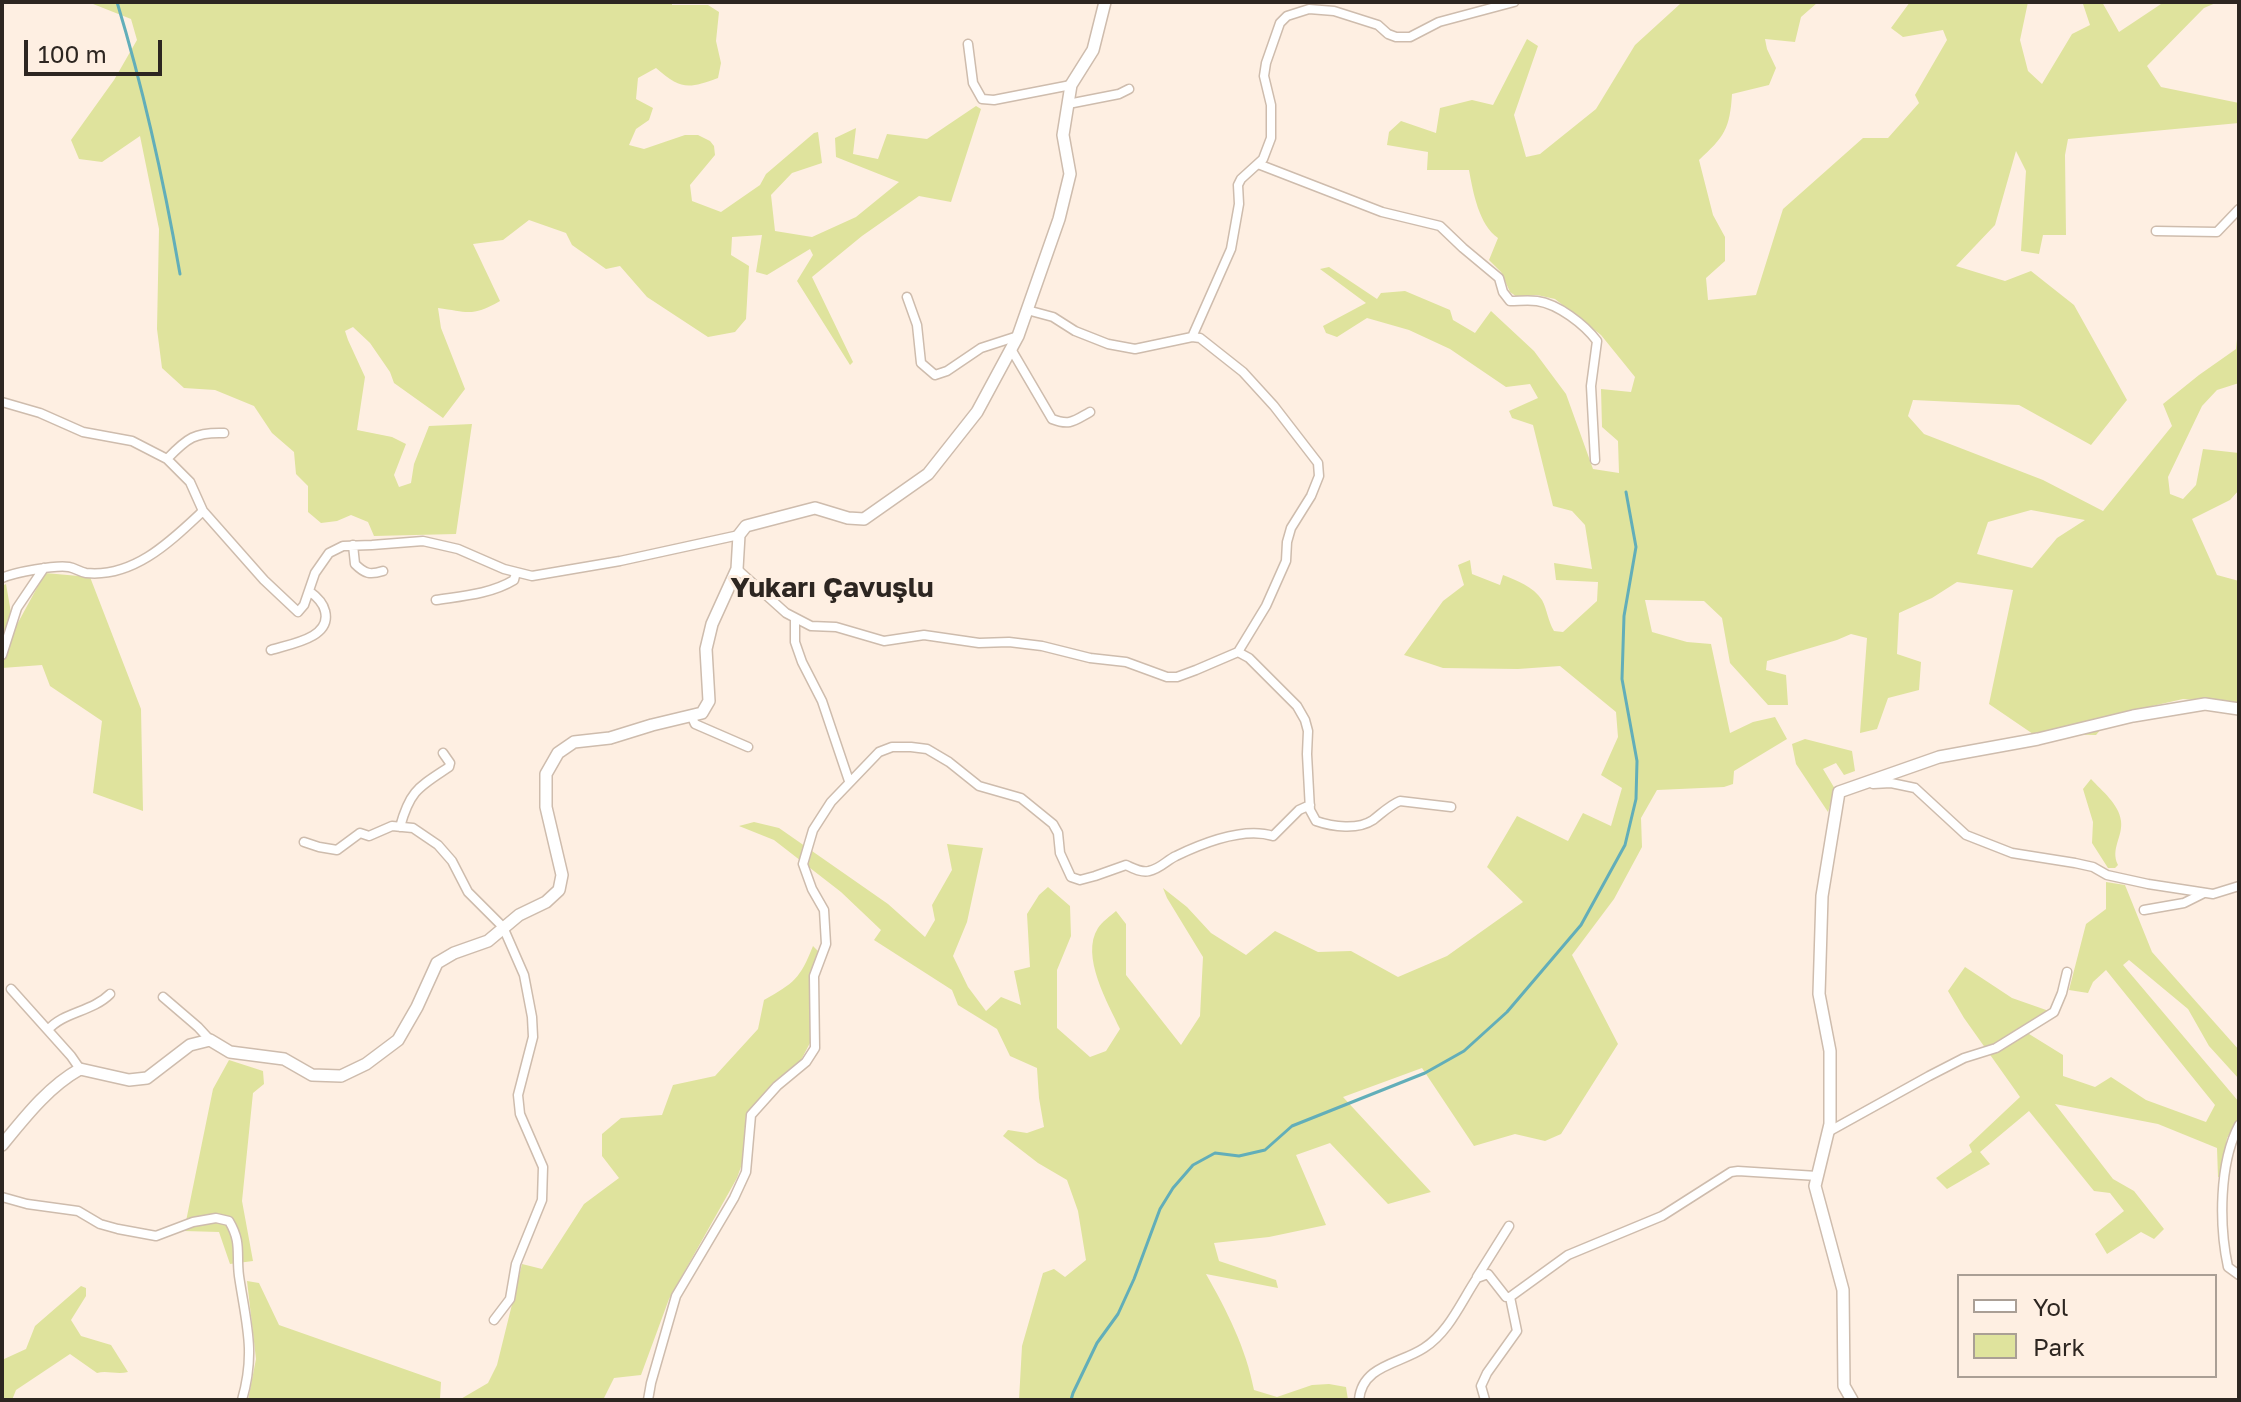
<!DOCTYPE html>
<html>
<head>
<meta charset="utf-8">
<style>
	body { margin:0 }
	#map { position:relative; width:2241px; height:1402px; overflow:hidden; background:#feefe2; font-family:"Golos Text",sans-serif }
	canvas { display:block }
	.frame { position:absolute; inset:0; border:4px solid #2d2621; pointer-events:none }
	.legend { position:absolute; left:1957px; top:1274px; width:260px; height:104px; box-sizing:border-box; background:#feefe2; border:2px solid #aa9f95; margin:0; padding:10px 14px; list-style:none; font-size:24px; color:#2d2621 }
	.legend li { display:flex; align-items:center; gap:16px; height:40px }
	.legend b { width:40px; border:2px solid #aa9f95 }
	.scale { position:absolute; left:24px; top:40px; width:138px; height:36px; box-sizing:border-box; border:4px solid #2d2621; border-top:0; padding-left:10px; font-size:24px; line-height:28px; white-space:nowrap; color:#2d2621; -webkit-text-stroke:6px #feefe2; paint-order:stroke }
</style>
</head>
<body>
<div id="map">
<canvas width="2241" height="1402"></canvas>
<div class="frame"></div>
<ul class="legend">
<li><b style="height:10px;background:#fff"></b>Yol</li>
<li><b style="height:22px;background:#dfe39d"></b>Park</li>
</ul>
<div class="scale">100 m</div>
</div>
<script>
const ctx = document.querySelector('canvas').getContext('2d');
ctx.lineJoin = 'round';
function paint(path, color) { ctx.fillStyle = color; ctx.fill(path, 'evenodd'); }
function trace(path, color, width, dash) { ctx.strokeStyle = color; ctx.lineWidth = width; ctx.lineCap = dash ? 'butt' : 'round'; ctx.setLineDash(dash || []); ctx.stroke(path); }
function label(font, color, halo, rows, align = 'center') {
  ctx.font = font + ' "Golos Text",sans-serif'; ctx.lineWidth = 6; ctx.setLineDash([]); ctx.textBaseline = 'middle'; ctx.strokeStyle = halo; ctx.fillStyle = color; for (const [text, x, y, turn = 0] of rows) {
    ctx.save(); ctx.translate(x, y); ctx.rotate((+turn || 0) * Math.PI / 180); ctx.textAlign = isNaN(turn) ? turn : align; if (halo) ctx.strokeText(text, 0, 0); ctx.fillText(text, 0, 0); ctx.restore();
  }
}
const green = new Path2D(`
	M88,2H672V5H708L719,12L716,41L721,63L718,78C688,89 681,90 656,68L638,78L636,99L653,108L649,120L636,129L629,145L644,149L685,135H698L710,141L714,146L715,155L690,185L692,201L721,212L760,185L766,174L814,133L818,132L822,163L792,173L771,195L775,231L812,237L856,217L899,182L836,157L835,138L856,128L853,154L878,159L887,134L927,139L976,106L981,109L951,202L919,196L862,236L812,277L853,362L850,365L797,281L813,255L810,249L767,275L756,272L762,235L732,237L731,255L749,266L746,319L735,332L708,337L647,297L620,266L606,269L572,245L566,233L529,220L503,240L473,244L500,301C472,317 468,312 438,308L441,328L465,389L443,418L394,383L390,372L370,343L353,327L345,331L348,340L365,377L357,430L392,437L406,444L394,475L399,487L411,483L414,464L429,426L472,424L456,534L374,536L368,522L351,515L337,521L321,523L308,512V486L296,474L294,452L272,433L254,406L215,390L184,388L162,368L157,329L159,229L140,136L102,162L79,159L71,140L114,80L137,40L131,19Z
	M1679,2L1817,3L1801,17L1795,42L1765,39L1767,49L1776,68L1769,85L1732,94C1730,129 1724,137 1699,160L1713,215L1725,237V261L1706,278L1708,300L1756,295L1783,209L1863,138H1888L1919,103L1915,95L1947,40L1943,30L1903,37L1891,28L1910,2H2028L2020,40L2028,71L2042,84L2072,34L2090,25L2083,4L2084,2H2102L2119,32L2164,2H2218L2204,8L2147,66L2161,87L2239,103V123L2068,139L2065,155L2066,235H2043L2039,254L2021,251L2026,171L2016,151L1995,225L1956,266L2005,281L2031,271L2074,305L2127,400L2091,445L2019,405L1913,400L1908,416L1924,434L2043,480L2103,511L2172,426L2163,404L2199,375L2236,349L2239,319V383L2217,390L2202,406L2168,477L2170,494L2183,499L2196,485L2203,449L2239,453V490L2230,500L2192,519L2217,575L2239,581V704L2183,699L2113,715L2096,735L2033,734L1989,704L2013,590L1957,582L1932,598L1899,613L1897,654L1921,662L1919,690L1888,698L1877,729L1860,733L1867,638L1851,634L1837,640L1767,661L1766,670L1786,675L1788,705H1768L1730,663L1722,618L1704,601L1645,600L1652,632L1687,642L1711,644L1730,733L1753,722L1775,717L1787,739L1734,771L1733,784L1724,787L1657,790L1641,818L1642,847L1614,899L1572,955L1618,1044L1561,1134L1545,1141L1515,1134L1474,1146L1422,1068L1343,1097L1431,1192L1388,1204L1330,1143L1296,1155L1326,1225L1269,1237L1214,1243L1219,1261L1276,1280L1278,1288L1206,1274C1227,1311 1246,1348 1254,1390L1277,1397L1312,1385L1329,1384L1346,1387L1348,1400H1019L1022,1346L1043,1273L1054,1269L1065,1277L1086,1260L1078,1211L1067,1180L1038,1163L1003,1136L1008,1130L1027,1133L1044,1127L1039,1098L1037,1068L1010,1056L997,1029L958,1005L952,990L874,940L881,930L841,892L774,840L739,826L754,822L779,828L888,904L925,937L935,920L932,905L952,870L947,844L983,848L967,922L953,956L968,987L986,1011L1001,997L1021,1005L1014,971L1030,967L1027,914L1039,895L1048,887L1070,906L1071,936L1057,970V1028L1090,1057L1106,1051L1120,1029C1108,1003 1080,956 1098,928C1102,922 1110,916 1116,911L1126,924V975L1181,1045L1200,1016L1203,957L1167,898L1163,888L1187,907L1211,933L1246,955L1275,931L1318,952L1351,951L1398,977L1447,956L1523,902L1487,867L1517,816L1568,841L1583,813L1611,826L1622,788L1601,775L1618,737L1616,712L1560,666L1518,669L1443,668L1404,655L1443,601L1464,585L1458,565L1470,560L1472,574L1500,585L1503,575C1516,580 1534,587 1542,600C1547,609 1548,621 1554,631L1563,632L1597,601L1598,582L1556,580L1554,563L1592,569L1585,525L1572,511L1553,506L1533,425L1512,418L1509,411L1538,398L1530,384L1506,387L1450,349L1409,330L1367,318L1337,337L1326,333L1323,326L1366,303L1320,269L1329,267L1377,299L1381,293L1405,291L1450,310L1453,320L1475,333L1491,311L1534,351L1566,394L1593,469L1619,473L1618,441L1602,427L1601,389L1631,392L1635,377L1601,335L1555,299L1537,295L1517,297L1510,292L1501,272L1489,260L1498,238C1479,225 1473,192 1469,170H1427L1428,152L1387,145L1389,132L1401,121L1436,133L1440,108L1472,100L1493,105L1527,39L1538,46L1514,115L1526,157L1540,154L1596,109L1635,45L1680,4ZM2031,510L2085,520L2057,538L2032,568L1977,554L1988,522Z
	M45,573L90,577L141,709L143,811L93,793L102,721L50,686L42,665L2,668V586L6,584L14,630Z
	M1805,739L1852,751L1855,771L1844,775L1836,763L1823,769L1835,789L1828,812L1796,764L1792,744Z
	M2091,779C2102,791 2119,804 2121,821C2123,837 2110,849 2118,865L2115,868H2108L2092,843L2093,822L2083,789Z
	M2106,882L2125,885L2152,952L2239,1050V1079L2209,1046L2188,1009L2129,960L2123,965L2239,1102V1118L2227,1138L2221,1178L2218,1177L2217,1148L2158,1124L2055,1104L2113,1179L2134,1191L2164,1229L2154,1239L2141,1232L2107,1254L2095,1234L2124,1211L2110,1193L2094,1191L2029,1111L1980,1152L1990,1164L1947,1189L1936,1178L1972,1152L1969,1145L2020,1097L1964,1018L1948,991L1965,967L2012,998L2049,1011L2021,1029L2063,1055V1076L2095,1087L2111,1077L2146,1100L2206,1122L2215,1105L2106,970L2093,982L2088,993L2069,990L2086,924L2106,909Z
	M813,946L818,951L811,976V1041L800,1062L767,1090L746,1114L742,1164L737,1178L669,1299L641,1375L614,1378L603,1400H459L488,1383L497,1365L522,1264L542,1269L584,1204L619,1178L602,1156V1134L621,1118L662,1115L673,1085L715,1076L758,1029L764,1000C794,983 800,979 813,946Z
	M229,1060L263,1071L264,1084L253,1093L242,1201L253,1261L230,1264L219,1232L184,1231L213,1089Z
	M247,1281L259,1283L279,1325L441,1382L440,1399L445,1400H248L256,1359Z
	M81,1286L86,1288V1296L71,1320L81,1336L111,1345L128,1372C117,1375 107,1370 97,1373L70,1354L16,1390L12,1400H2V1360L26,1349L35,1326Z`);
const stream = new Path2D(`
	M117,2C144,91 164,182 180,274
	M1071,1400L1073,1393L1097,1343L1118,1314L1134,1279L1160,1209L1173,1188L1193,1165L1215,1153L1239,1156L1265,1150L1292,1126L1425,1073L1464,1051L1507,1012L1581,925L1625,845L1636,799L1637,761L1622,679L1624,616L1636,547L1626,492`);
const street = new Path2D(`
	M968,44L973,83L982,99L994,100L1071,85
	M1068,104L1119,94L1129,89
	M1258,164L1382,212L1440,226L1463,248L1499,278L1503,292L1510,301C1519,301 1528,300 1537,301C1558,304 1584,324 1597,341L1591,386L1595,460
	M2156,231L2217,232L2239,209
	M907,297L917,325L921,363L935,375L947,371L981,348L1018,336
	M1192,337L1231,249L1239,204L1238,185L1241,179L1263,159L1271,138V105L1264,76L1266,63L1280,23L1287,16L1309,9L1334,11L1378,25L1388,34L1396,37H1410L1439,22L1514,2
	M1011,349L1052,419C1070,426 1074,421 1090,412
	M2,402L40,413L83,432L132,441L167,459L190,482L203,511L264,580L298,612L304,605L315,573L329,553L343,546L372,545L423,541L458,549L504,569L532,576L620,561L739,535
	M167,459C187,438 195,432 224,433
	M353,545L355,564C365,574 370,575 383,571
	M737,569L786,613L811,626L836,627L884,641L924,635L979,643L1009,642L1042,646L1090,658L1126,662L1167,677H1177L1196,670L1238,652L1266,606L1286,561L1287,542L1291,528L1311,496L1319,476L1318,463L1274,406L1243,372L1200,338L1192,337L1135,349L1108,344L1075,331L1053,317L1027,310
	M2,578C15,572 55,565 69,567C75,568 80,572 86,573C134,578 171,541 203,511
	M436,600C462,596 491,594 514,580L516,572
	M795,618V642L802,662L822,701L849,781
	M271,650C290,644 332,638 325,611C323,602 316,596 309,591
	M1238,652L1249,658L1297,706L1305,720L1308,731L1307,754L1310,810L1316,821C1333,827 1358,830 1373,820C1382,813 1390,805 1400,801L1451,807
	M2,655L17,608L44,568
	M691,715L695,724L748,747
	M1873,784L1891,783L1915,788L1966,835L2012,853L2075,863L2093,867L2107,875L2148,884L2213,894L2239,886
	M400,827C410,790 419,787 449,767L450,763L443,753
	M304,842L319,847L337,850L360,833L369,836L392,826L413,828L438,845L452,861L468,892L503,927L524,975L532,1017L533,1037L518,1095L520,1114L543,1167L542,1200L516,1264L510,1299L494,1320
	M2144,910L2184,903L2204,893
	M11,989L71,1056L80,1069
	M163,997L198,1027L210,1040
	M48,1030C63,1012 92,1012 110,994
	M2239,1125C2219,1163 2219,1225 2228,1267L2239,1275
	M1828,1132L1929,1076L1964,1058L1996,1048L2054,1012L2062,993L2067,972
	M2,1197L27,1204L78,1211L100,1224L118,1229L156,1236L193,1222L216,1218L229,1221C242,1243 236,1253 239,1276C246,1323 256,1352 242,1400
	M1477,1277L1509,1226
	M648,1400L651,1383L676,1296L734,1198L746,1172L751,1115L777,1086L806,1062L815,1048L814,976L826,944L824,910L812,889L803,864L813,830L831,802L879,752L892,747H911L927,749L949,762L979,786L1021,798L1053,824L1058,833L1060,853L1071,877L1080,880L1095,876L1126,865C1133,868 1141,873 1149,871C1160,869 1167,860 1176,856C1203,843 1244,827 1273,836L1299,810L1310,805
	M1359,1400C1362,1365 1400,1364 1424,1348C1449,1332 1461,1302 1477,1278L1488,1274L1506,1297H1510L1568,1255L1662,1216L1731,1172L1738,1171L1817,1176
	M1485,1400L1481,1386L1487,1373L1517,1331L1510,1297`);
const secondary = new Path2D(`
	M2,1145C25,1117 48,1087 80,1069L129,1080L147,1078L190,1045L210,1040L230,1052L284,1059L312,1075L341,1076L366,1064L398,1040L417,1007L437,963L454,953L488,941L519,915L546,902L559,890L562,875L546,807V774L558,753L574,742L610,738L652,725L702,713L709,701L706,649L712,624L737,569L739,535L746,526L815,508L848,518L864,519L928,474L977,412L1018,336L1059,219L1070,174L1063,135L1071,85L1093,50L1105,2
	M1852,1400L1844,1386L1843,1290L1815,1186L1830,1124V1051L1819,994L1822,896L1839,792L1939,757L2038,739L2133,716L2205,704L2239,709`);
const quarterNames = [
	["Yukarı Çavuşlu",832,588]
];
paint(green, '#dfe39d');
trace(stream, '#62aeb9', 3);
trace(street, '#cebcad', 11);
trace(secondary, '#cebcad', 14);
trace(street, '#fff', 8);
trace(secondary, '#fff', 11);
label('bold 28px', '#2d2621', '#feefe2', quarterNames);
</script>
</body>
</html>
